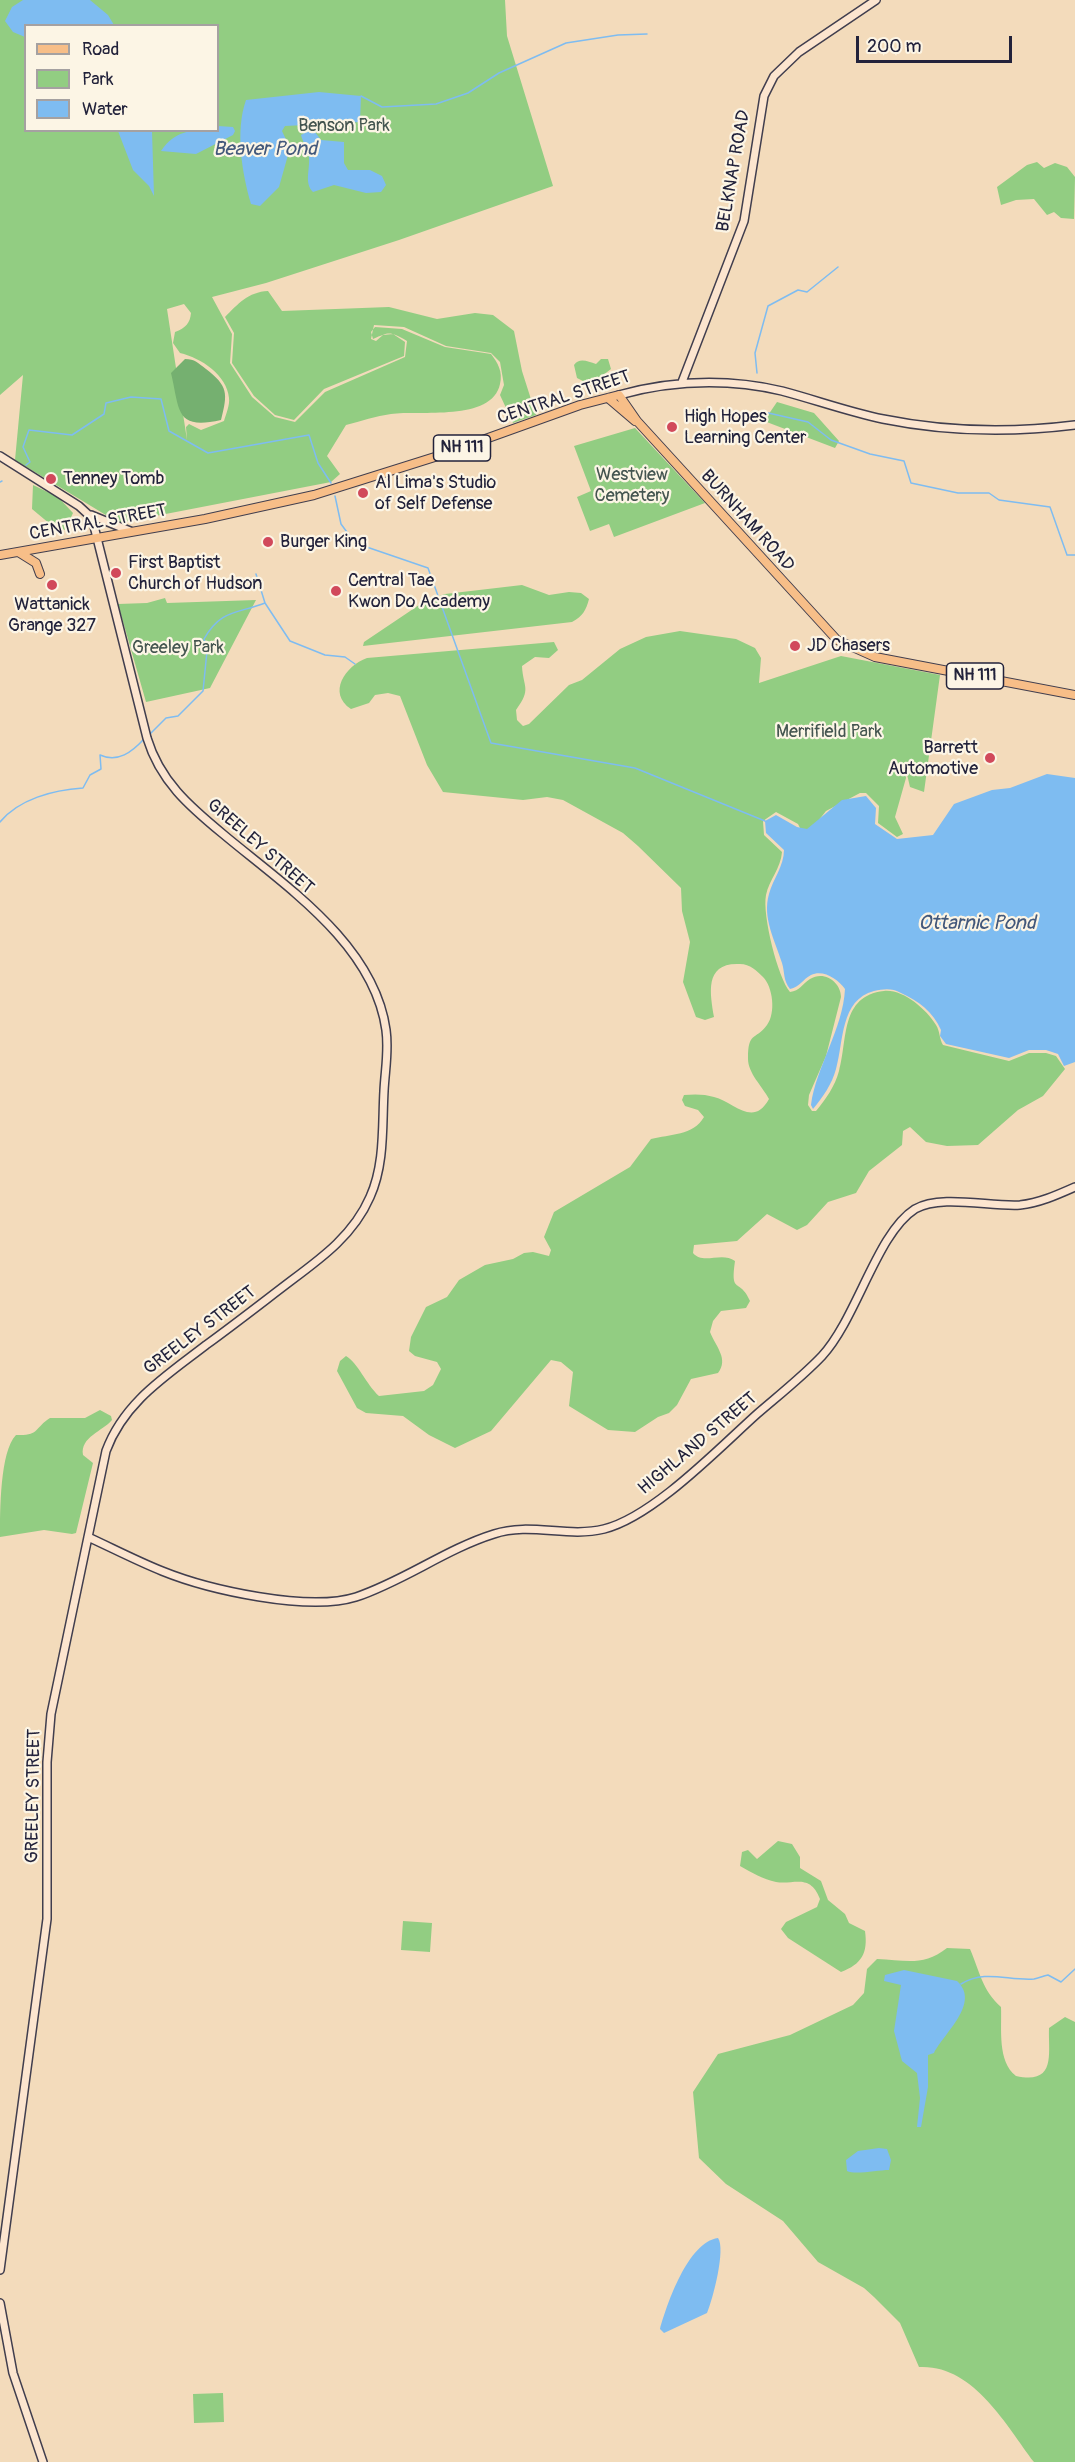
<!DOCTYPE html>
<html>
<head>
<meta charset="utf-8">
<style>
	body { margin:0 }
	#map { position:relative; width:1075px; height:2462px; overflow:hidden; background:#f3dbbb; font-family:Pangolin,sans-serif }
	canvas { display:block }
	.legend { position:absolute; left:24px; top:24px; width:195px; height:108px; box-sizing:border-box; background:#fcf5e5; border:2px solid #a5a1a1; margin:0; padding:8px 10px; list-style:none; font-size:18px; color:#22223b }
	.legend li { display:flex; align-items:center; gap:12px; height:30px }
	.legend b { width:30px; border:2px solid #a5a1a1 }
	.scale { position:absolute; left:856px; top:36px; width:156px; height:27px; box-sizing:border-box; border:3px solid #22223b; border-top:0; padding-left:8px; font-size:18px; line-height:21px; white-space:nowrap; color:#22223b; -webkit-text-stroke:4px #fcf5e5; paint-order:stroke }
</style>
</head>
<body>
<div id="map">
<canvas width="1075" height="2462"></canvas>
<ul class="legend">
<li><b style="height:8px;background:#f7be88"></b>Road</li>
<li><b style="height:16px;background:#92cd82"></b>Park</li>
<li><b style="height:16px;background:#7ebcf1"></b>Water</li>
</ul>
<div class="scale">200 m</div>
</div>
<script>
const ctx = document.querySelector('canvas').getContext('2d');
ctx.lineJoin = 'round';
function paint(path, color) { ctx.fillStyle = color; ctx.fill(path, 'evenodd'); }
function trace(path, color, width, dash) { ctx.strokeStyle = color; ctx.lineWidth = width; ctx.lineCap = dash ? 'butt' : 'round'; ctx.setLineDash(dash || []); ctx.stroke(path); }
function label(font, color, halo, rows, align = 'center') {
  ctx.font = font + ' Pangolin,sans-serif'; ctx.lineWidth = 4.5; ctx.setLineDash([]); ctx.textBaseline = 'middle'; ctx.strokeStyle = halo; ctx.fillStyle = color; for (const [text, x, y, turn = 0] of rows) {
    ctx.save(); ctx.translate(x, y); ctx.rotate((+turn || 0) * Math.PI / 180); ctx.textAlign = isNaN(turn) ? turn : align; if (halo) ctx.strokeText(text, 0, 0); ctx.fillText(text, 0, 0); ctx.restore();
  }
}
const green = new Path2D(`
	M0,0H505L507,36L553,186L399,240L266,283L212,297L232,334L230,363L252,397L275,417L295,422L325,392L405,357L407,341C389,331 390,332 373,339L371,332L375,327L402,329L445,347L491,354C498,363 503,372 500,384C492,422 419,410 391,414C376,416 361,421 346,425L327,456L340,474L331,482L119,523L15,460L23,375L0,395ZM26,26H218V130H26ZM184,304L191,313C190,323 186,328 175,332L173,343L180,353C201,358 227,375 229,398C230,405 226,414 224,421L201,430L189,424L186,427L187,440L167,309Z
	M1037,162L1044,168L1055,163L1067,167L1075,177L1074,219L1061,218L1054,212L1047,215L1034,199L1016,200L1001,205L997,187L1027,165Z
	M268,291L282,311L389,307L437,319L475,313L493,315L514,331L522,371L536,415L513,423L500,395L504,385L500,362L491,353L446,346L404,327L374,325L371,339L376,341L383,335L393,334L405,342L404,356L324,389L294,420L275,415L254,396L232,363L234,333L225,317C238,304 248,292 268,291Z
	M601,359H608L611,369L598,379L587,383L577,378L574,365C580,357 588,362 596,364Z
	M777,402L814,413L839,441L835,448L764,421Z
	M635,428L705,503L614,537L609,524L590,531L577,497L591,491L574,446Z
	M33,485L58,497L73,513L65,530L50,524L32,509Z
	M522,585L549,595L569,592L581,593L589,599C586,610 583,616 572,622L363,646L364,642L425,601L445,594Z
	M165,598L167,603L256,600L210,688L146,702L118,604L147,603Z
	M680,631L736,639L755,648L761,658L759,683L841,656L940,675L924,792L910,787L905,766L906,778L895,817L903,834L897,837L878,823L879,806L866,793H860L826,811L811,830L802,832L798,824L776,812L763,821L764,835L782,852C781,868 769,880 766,895C762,915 778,978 790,992C800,991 802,984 810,979C825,970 841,983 841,997L826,1056L809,1095L808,1105L812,1111H816C826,1099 835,1086 839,1071C848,1039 840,996 884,991C903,989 926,1009 936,1025C940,1031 939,1038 943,1045L1009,1061L1029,1053H1046L1056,1056L1065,1069L1043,1096L1018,1110L978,1145L947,1146L926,1142L910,1127L903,1131L902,1145L869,1171L856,1193L828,1202L807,1225L797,1230L767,1214L737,1241L694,1245L693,1253C703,1265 722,1251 735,1261C730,1296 740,1277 750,1301L746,1308L721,1311L713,1321L710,1332C716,1347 729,1359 718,1373L691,1379L677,1405L669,1413L658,1417L635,1432L608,1430L569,1406L573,1372L561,1362L551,1360L491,1431L455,1448L429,1435L403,1416L366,1413L357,1408L337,1371L340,1361L346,1356C358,1363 366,1384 379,1396L424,1391L433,1385L441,1369L437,1362L415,1356L409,1351L411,1337L426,1307L447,1297L459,1280L485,1265L513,1259L524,1253L533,1252L549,1256L551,1250L544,1237L554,1212L630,1167L651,1139C670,1134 693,1136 704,1117L698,1110L685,1106L682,1100L684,1095C694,1094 705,1094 714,1097C734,1102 753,1128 769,1099C762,1086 748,1073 748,1059C748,1031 755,1041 767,1025C776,1013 773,987 763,977C757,971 750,964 740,964C704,962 710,993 714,1017L705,1020L696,1017L683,982L690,942L682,911L681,888L638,846L623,833L563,800L547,797L523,800L443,792L427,765L400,696L388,693L375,695L369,703L351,709C327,693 345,666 367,658L554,642L558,650L549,658L535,657L522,666C523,688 532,688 516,710L517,720L523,726L529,724L569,685L582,680L620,649L646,637Z
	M100,1410L111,1416L112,1420C103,1431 80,1437 83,1455L93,1463L76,1533L72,1534L44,1530L0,1537C0,1511 0,1451 16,1435C40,1436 34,1428 50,1418H85Z
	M778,1841L792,1844L800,1857V1868L821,1881L828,1900L845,1914L849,1923L865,1931C868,1953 862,1964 841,1972L788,1938L781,1929L786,1922L817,1907L820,1899C810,1873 794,1885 776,1882C763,1879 752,1873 740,1866L742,1852L748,1850L757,1859Z
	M403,1921L432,1923L430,1952L401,1950Z
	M947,1948L970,1949C980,1972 982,1990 1001,2007C1002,2029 997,2061 1016,2076C1057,2085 1048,2053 1049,2028L1065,2017L1075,2022V2462H1034C1006,2425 973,2364 919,2367L900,2323L874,2297L864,2288L818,2262L783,2221L726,2184L699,2158L693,2092L718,2054L790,2035L853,2005L864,1993L867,1969L877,1959C905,1960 923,1967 947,1948Z
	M223,2393L224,2422L194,2423L193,2394Z`);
const forest = new Path2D(`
	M185,359C195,359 198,363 206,369C228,386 228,393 221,420C175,430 180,411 171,373Z`);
const water = new Path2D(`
	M23,0H90L108,15L114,25L26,26L25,37L13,32L5,21L12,7Z
	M319,92L361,96L360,122L320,125L315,132L321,140L344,142V163L348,170H370L382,176L386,185L381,192L366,193L334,185L313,192C304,183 310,170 309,158C308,149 303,143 301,135L308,131V128L305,125L285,126L282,131L290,148L279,187L260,206L251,204C242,173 235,131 246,100Z
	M218,126L233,127L235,131L233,135L196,154L161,151C176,129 193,130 218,130Z
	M118,131H152L154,196L149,186L133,170Z
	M1047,774L1075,778V1062L1064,1066L1058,1054L1046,1050H1029L1009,1058L946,1044L940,1036L941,1030C933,1012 919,1001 901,993C892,988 884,989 874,991C840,1000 844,1041 836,1069C832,1084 823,1097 813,1109L811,1105C816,1067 843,1029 845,989C838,979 823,969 811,975C803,979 800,987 790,989C783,980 785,973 782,963C775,940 762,918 769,894C773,879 784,866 784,850L766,833L765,821L776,815L797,827L807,829L842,800L866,796L876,808L875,824L897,839L933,835L954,804L992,790L1010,788Z
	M904,1970L957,1981C981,2003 944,2033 934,2053L928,2055V2087L921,2127H917L920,2098L917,2073L902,2061L894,2031L901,1985L884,1981L885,1975Z
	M879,2148L887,2149L891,2160L889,2170C878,2170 855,2175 847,2171L846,2160L858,2151Z
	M718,2238C726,2249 713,2299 707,2313L664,2333L660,2329C667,2304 688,2242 718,2238Z`);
const stream = new Path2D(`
	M361,96L382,107L436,104L468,93L499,73L566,43L618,35L647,34
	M757,373L755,353L768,306L798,290L807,292L838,267
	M764,412L808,422L831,440L870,454L904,461L911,483L958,493H989L999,500L1050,507L1067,555H1075
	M26,465L30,462L23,447L29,430L72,435L104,414L106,403L131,397L161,399L169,431L208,453L309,435L318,463L331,483
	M0,482L2,481
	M335,496L341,524L355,543L428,568L491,743L635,768L765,821
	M256,574L265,603L290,641L325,655L345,657L355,664
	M150,734L166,718L178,716L203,691L207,651L204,639C221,609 237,614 265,603
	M0,822C19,799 53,790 83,788L90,775L101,769L100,755C118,763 132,752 144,739
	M961,1984C985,1969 1008,1981 1034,1979C1039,1978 1043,1976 1048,1975L1061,1982L1075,1969`);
const secondary = new Path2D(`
	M682,382L744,221L764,96L774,76L799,52L876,0
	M619,395C674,380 726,378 782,391C816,400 849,412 883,419C947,432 1011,433 1075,425
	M0,456L79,506L92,518L147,738C160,781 189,806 223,834C285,886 374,944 386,1030C389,1051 385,1070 384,1091C382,1125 385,1164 370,1197C354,1234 323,1257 292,1280C263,1302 235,1324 206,1345C166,1376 124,1402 106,1451L51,1714L47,1762V1919L0,2270
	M91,515L130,531
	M88,1537C112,1548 137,1561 162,1571C209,1590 308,1612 356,1597C404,1581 446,1549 494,1534C530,1522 567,1538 604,1529C653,1517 719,1448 757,1414C779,1395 802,1377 822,1356C857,1318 877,1233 915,1209C941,1194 990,1207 1020,1205C1039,1203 1057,1195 1075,1187
	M0,2303L13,2373L43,2462`);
const primary = new Path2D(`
	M608,398L635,421
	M20,553L36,563L40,574
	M0,555L205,519L314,495L438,456L580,405L619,395L637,421L837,640L875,657L1075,695`);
const markers = [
	[672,427,6,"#d1495b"],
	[51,479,6,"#d1495b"],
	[363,493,6,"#d1495b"],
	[268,542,6,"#d1495b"],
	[116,573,6,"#d1495b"],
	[52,585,6,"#d1495b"],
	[336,591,6,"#d1495b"],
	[795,646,6,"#d1495b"],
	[990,758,6,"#d1495b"]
];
const shields = [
	[462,448,57],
	[975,676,57]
];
const shieldNames = [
	["NH 111",462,448],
	["NH 111",975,676]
];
const parkNames = [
	["Benson Park",344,126],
	["Westview",632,475],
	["Cemetery",632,496],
	["Greeley Park",178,648],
	["Merrifield Park",829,732]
];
const streetNames = [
	["BELKNAP ROAD",734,171,-80],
	["CENTRAL STREET",564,398,-18],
	["BURNHAM ROAD",747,521,48],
	["CENTRAL STREET",98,523,-10],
	["GREELEY STREET",260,847,41],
	["GREELEY STREET",200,1331,-37],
	["HIGHLAND STREET",698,1444,-40],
	["GREELEY STREET",34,1796,-89]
];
const poiNames = [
	["High Hopes",684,417],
	["Learning Center",684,438],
	["Tenney Tomb",63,479],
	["Al Lima's Studio",375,483],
	["of Self Defense",375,504],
	["Burger King",280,542],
	["First Baptist",128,563],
	["Church of Hudson",128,584],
	["Central Tae",348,581],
	["Kwon Do Academy",348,602],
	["Wattanick",52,605,"center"],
	["Grange 327",52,626,"center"],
	["JD Chasers",807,646],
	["Barrett",978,748,"right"],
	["Automotive",978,769,"right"]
];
const waterNames = [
	["Beaver Pond",265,150],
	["Ottarnic Pond",977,924]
];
paint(green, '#92cd82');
paint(forest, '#75b070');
paint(water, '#7ebcf1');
trace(stream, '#7ebcf1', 1.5);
trace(secondary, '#413e4e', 10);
trace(primary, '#413e4e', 10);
trace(secondary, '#fce5cf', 7);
trace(primary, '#f7be88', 8);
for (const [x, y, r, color] of markers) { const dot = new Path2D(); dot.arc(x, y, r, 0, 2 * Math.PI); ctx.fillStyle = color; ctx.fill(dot); trace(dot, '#fcf5e5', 2); }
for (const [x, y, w] of shields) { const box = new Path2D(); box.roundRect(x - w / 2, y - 13, w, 26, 4.5); ctx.fillStyle = '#fcf5e5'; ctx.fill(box); trace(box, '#22223b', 1.5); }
label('bold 16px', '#22223b', null, shieldNames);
label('18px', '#445550', '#fcf5e5', parkNames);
label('18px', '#22223b', '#fcf5e5', streetNames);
label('18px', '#22223b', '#fcf5e5', poiNames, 'left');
label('italic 20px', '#42587b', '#fcf5e5', waterNames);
</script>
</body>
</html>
